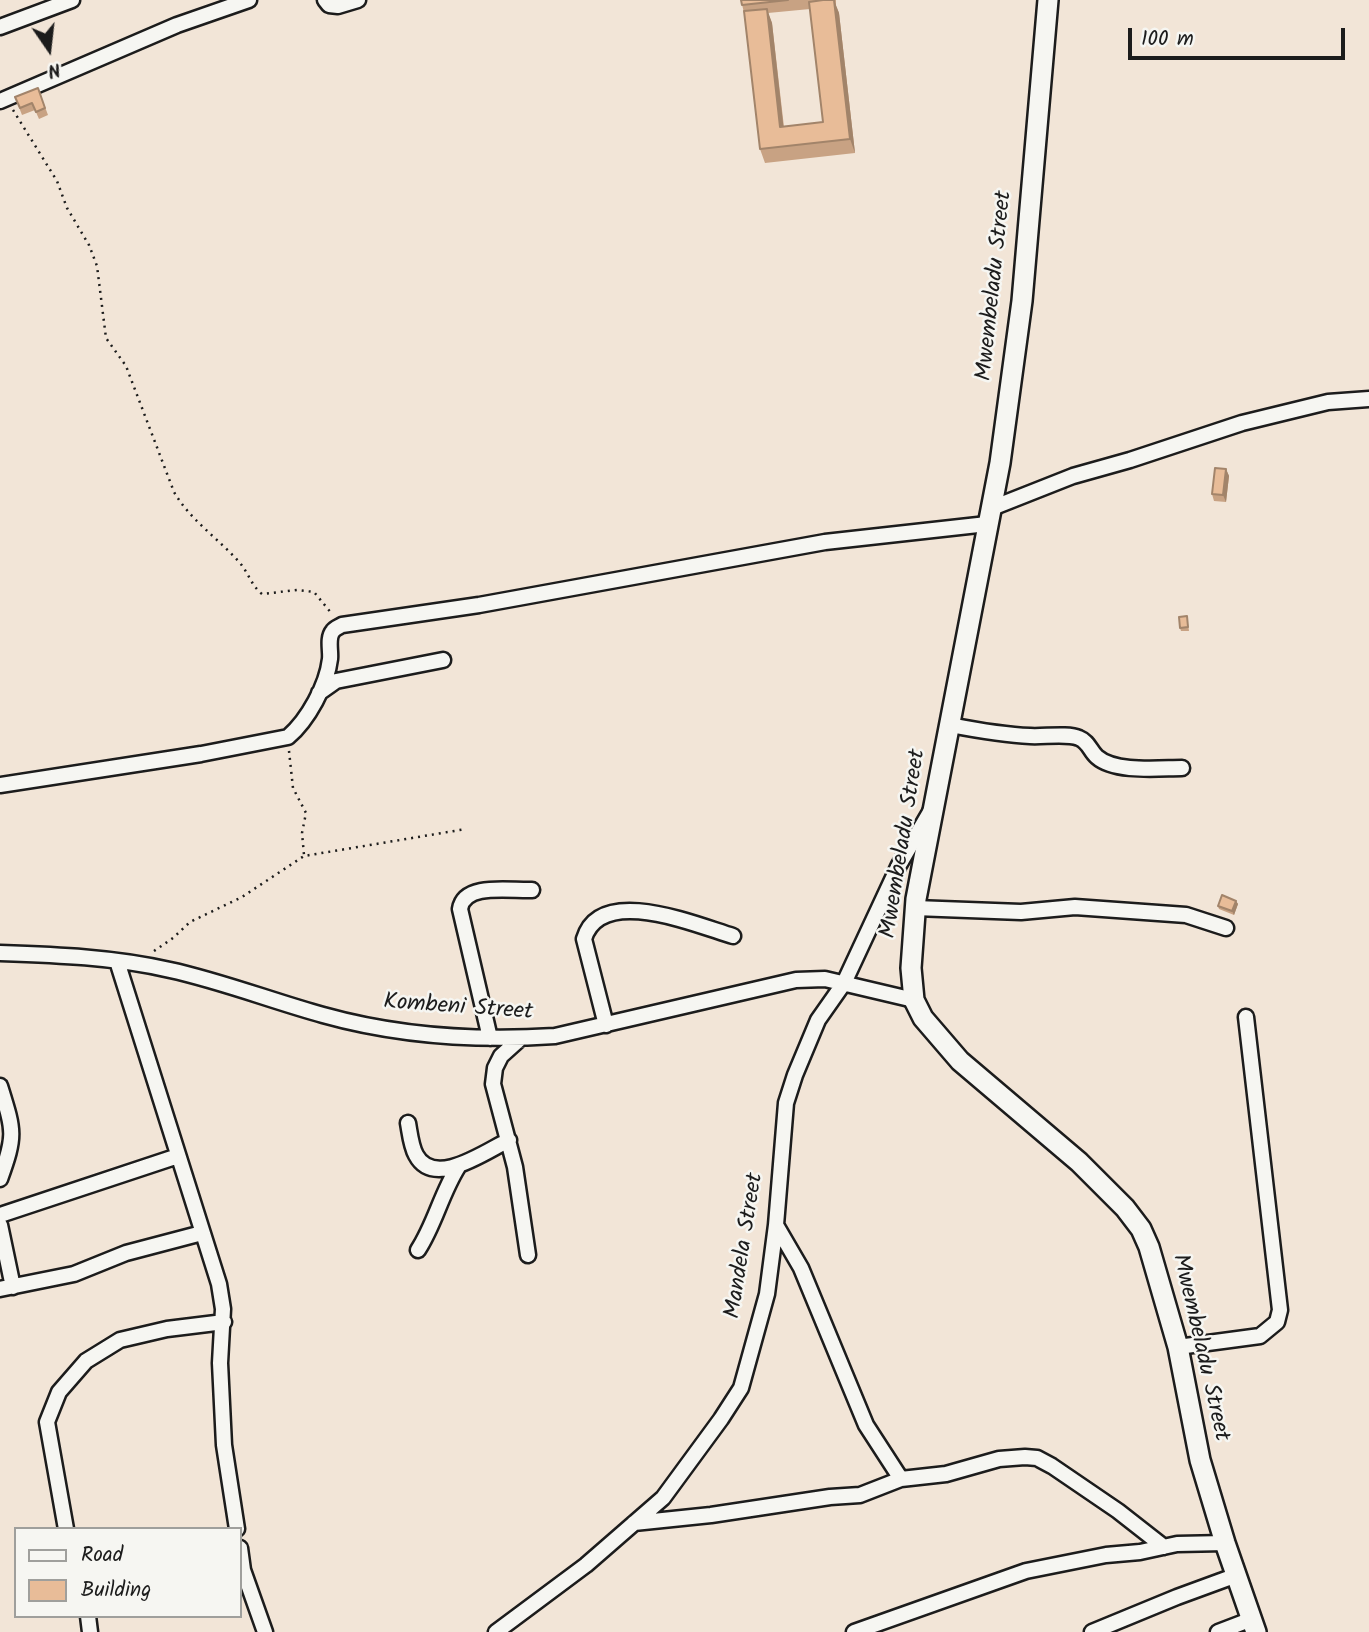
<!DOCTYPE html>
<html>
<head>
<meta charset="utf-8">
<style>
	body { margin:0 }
	#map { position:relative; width:1369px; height:1632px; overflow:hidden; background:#f2e5d7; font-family:Kalam,sans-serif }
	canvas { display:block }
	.legend { position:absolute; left:14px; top:1527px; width:228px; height:91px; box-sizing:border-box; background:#f6f6f2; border:2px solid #9f9f9c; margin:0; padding:9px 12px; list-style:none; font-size:21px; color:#1c1c1c }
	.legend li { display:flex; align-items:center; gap:14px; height:35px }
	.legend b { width:35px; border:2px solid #9f9f9c }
	.north { position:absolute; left:14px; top:14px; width:70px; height:70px; -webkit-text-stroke:5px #f6f6f2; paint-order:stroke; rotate:166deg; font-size:19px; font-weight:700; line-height:28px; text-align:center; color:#1c1c1c }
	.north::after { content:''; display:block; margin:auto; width:24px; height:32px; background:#1c1c1c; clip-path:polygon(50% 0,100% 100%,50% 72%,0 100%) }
	.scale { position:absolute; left:1128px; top:28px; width:217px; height:32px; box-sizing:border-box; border:4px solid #1c1c1c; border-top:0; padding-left:9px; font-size:21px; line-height:24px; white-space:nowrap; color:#1c1c1c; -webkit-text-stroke:5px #f6f6f2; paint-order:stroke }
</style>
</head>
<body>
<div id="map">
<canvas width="1369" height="1632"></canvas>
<ul class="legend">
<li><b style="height:9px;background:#f6f6f2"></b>Road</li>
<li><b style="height:19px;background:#e8bc98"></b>Building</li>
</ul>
<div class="north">N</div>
<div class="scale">100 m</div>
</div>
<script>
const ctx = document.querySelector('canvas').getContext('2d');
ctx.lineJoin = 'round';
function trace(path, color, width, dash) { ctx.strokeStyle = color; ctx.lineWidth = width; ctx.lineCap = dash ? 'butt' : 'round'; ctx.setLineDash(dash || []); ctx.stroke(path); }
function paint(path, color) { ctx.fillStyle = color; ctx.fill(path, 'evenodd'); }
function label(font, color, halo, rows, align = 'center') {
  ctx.font = font + ' Kalam,sans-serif'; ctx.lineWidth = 5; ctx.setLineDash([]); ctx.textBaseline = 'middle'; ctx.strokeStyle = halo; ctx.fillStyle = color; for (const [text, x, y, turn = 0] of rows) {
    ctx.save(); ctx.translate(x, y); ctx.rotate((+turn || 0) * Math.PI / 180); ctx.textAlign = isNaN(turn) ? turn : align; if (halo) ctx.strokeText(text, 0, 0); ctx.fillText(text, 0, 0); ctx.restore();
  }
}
const path = new Path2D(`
	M13,110L57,181L67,208L89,245L97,266L106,338L126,366L174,492C190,520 219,539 240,563C249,574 251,585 262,594L297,590L314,592L332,614
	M289,751L293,788L306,813L302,833L304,855
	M154,951L173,938L190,922L242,897L304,856L466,829`);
const street = new Path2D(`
	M325,0L329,5L338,6L358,0
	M0,27L72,0
	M0,101L177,25L249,0
	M992,508L1073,476L1130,460L1242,423L1328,402L1369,399
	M319,693L336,681L443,660
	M950,725C976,730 1003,735 1030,736C1043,737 1068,733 1079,738C1089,742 1090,751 1097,757C1115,773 1160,768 1182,768
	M0,785L201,754L288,737C308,720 327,685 330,659C331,651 327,638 333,631C335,628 339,627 342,625L479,605L825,542L987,524
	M915,908L1021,912L1075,907L1186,915L1226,928
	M0,953C57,955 114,957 170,970C221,981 272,1001 323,1015C398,1036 478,1041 555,1036L796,980L825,979L914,1000
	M117,961L219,1284L223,1309L220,1363L224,1445L237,1529
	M606,1025L584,939C600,884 696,925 733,936
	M490,1038L460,909C464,882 511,891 532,890
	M521,1038L501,1056L495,1068L493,1084L515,1167L528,1255
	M0,1086C14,1131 16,1135 0,1179
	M408,1123C410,1134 411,1146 416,1155C434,1189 486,1151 509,1140
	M0,1215L178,1156
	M0,1225L13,1287
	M776,1225L801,1268L866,1425L901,1479
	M418,1250C435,1224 441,1194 458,1167
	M0,1289L74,1274L126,1253L202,1233
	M1178,1347L1260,1336L1277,1322L1280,1310L1246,1017
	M634,1523L711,1515L830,1497L860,1495L901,1479L946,1474L999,1459L1025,1457L1037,1458L1052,1466L1118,1511L1164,1547
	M66,1529L47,1422L59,1392L86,1361L120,1340L167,1329L224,1322
	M240,1548L243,1570L265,1632
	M88,1616L90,1632
	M496,1632L586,1565L663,1498L721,1419L741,1388L767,1294L776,1225L786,1103L795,1075L818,1020L844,983L899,865L930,812
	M854,1632L1026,1571L1106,1555L1140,1552L1177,1544L1225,1543
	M1092,1632L1177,1597L1237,1575
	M1218,1632L1252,1619`);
const secondary = new Path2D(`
	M1048,0L1022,301L1000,463L916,899L911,968L914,1000L923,1018L960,1061L1079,1162L1125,1208L1141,1229L1149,1247L1178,1347L1200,1460L1225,1543L1256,1632`);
const wall = new Path2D(`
	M741,0H836V6L839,13L855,153L765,163L760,149L744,13ZM810,9L823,122L784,127L772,23L768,13Z
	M38,88L48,115L39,119L35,110L22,115L15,97Z
	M1226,469L1229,476L1226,502L1214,501L1212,494Z
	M1187,616L1189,631H1181L1180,628Z
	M1236,901L1238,904L1234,915L1219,909L1218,906Z`);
const shadedWall = new Path2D(`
	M834,0L839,13L855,153L850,139Z
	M767,9L772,23L785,141L780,127Z
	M1226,469L1229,476L1226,502L1223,495Z
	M1236,901L1238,904L1234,915L1232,911Z`);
const building = new Path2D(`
	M741,0H788L742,5Z
	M823,0H834L850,139L760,149L744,11L767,9L780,127L823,122L809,2Z
	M38,88L45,108L36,112L32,103L20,108L15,97Z
	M1215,468L1226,469L1223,495L1212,494Z
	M1187,616L1188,627L1180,628L1179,617Z
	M1222,895L1236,901L1232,911L1218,906Z`);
const streetNames = [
	["Mwembeladu Street",996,286,-84],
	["Mwembeladu Street",905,844,-81],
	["Kombeni Street",458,1009,4],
	["Mandela Street",746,1246,-81],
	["Mwembeladu Street",1199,1348,77]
];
trace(street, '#1c1c1c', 19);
trace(secondary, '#1c1c1c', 24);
trace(path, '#1c1c1c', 2.5, [2, 5]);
trace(street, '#f6f6f2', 14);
trace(secondary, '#f6f6f2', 19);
paint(wall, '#c8a283');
paint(shadedWall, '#a2846a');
paint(building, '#e8bc98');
trace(building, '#a2846a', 2);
label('23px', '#1c1c1c', '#f6f6f2', streetNames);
</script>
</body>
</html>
